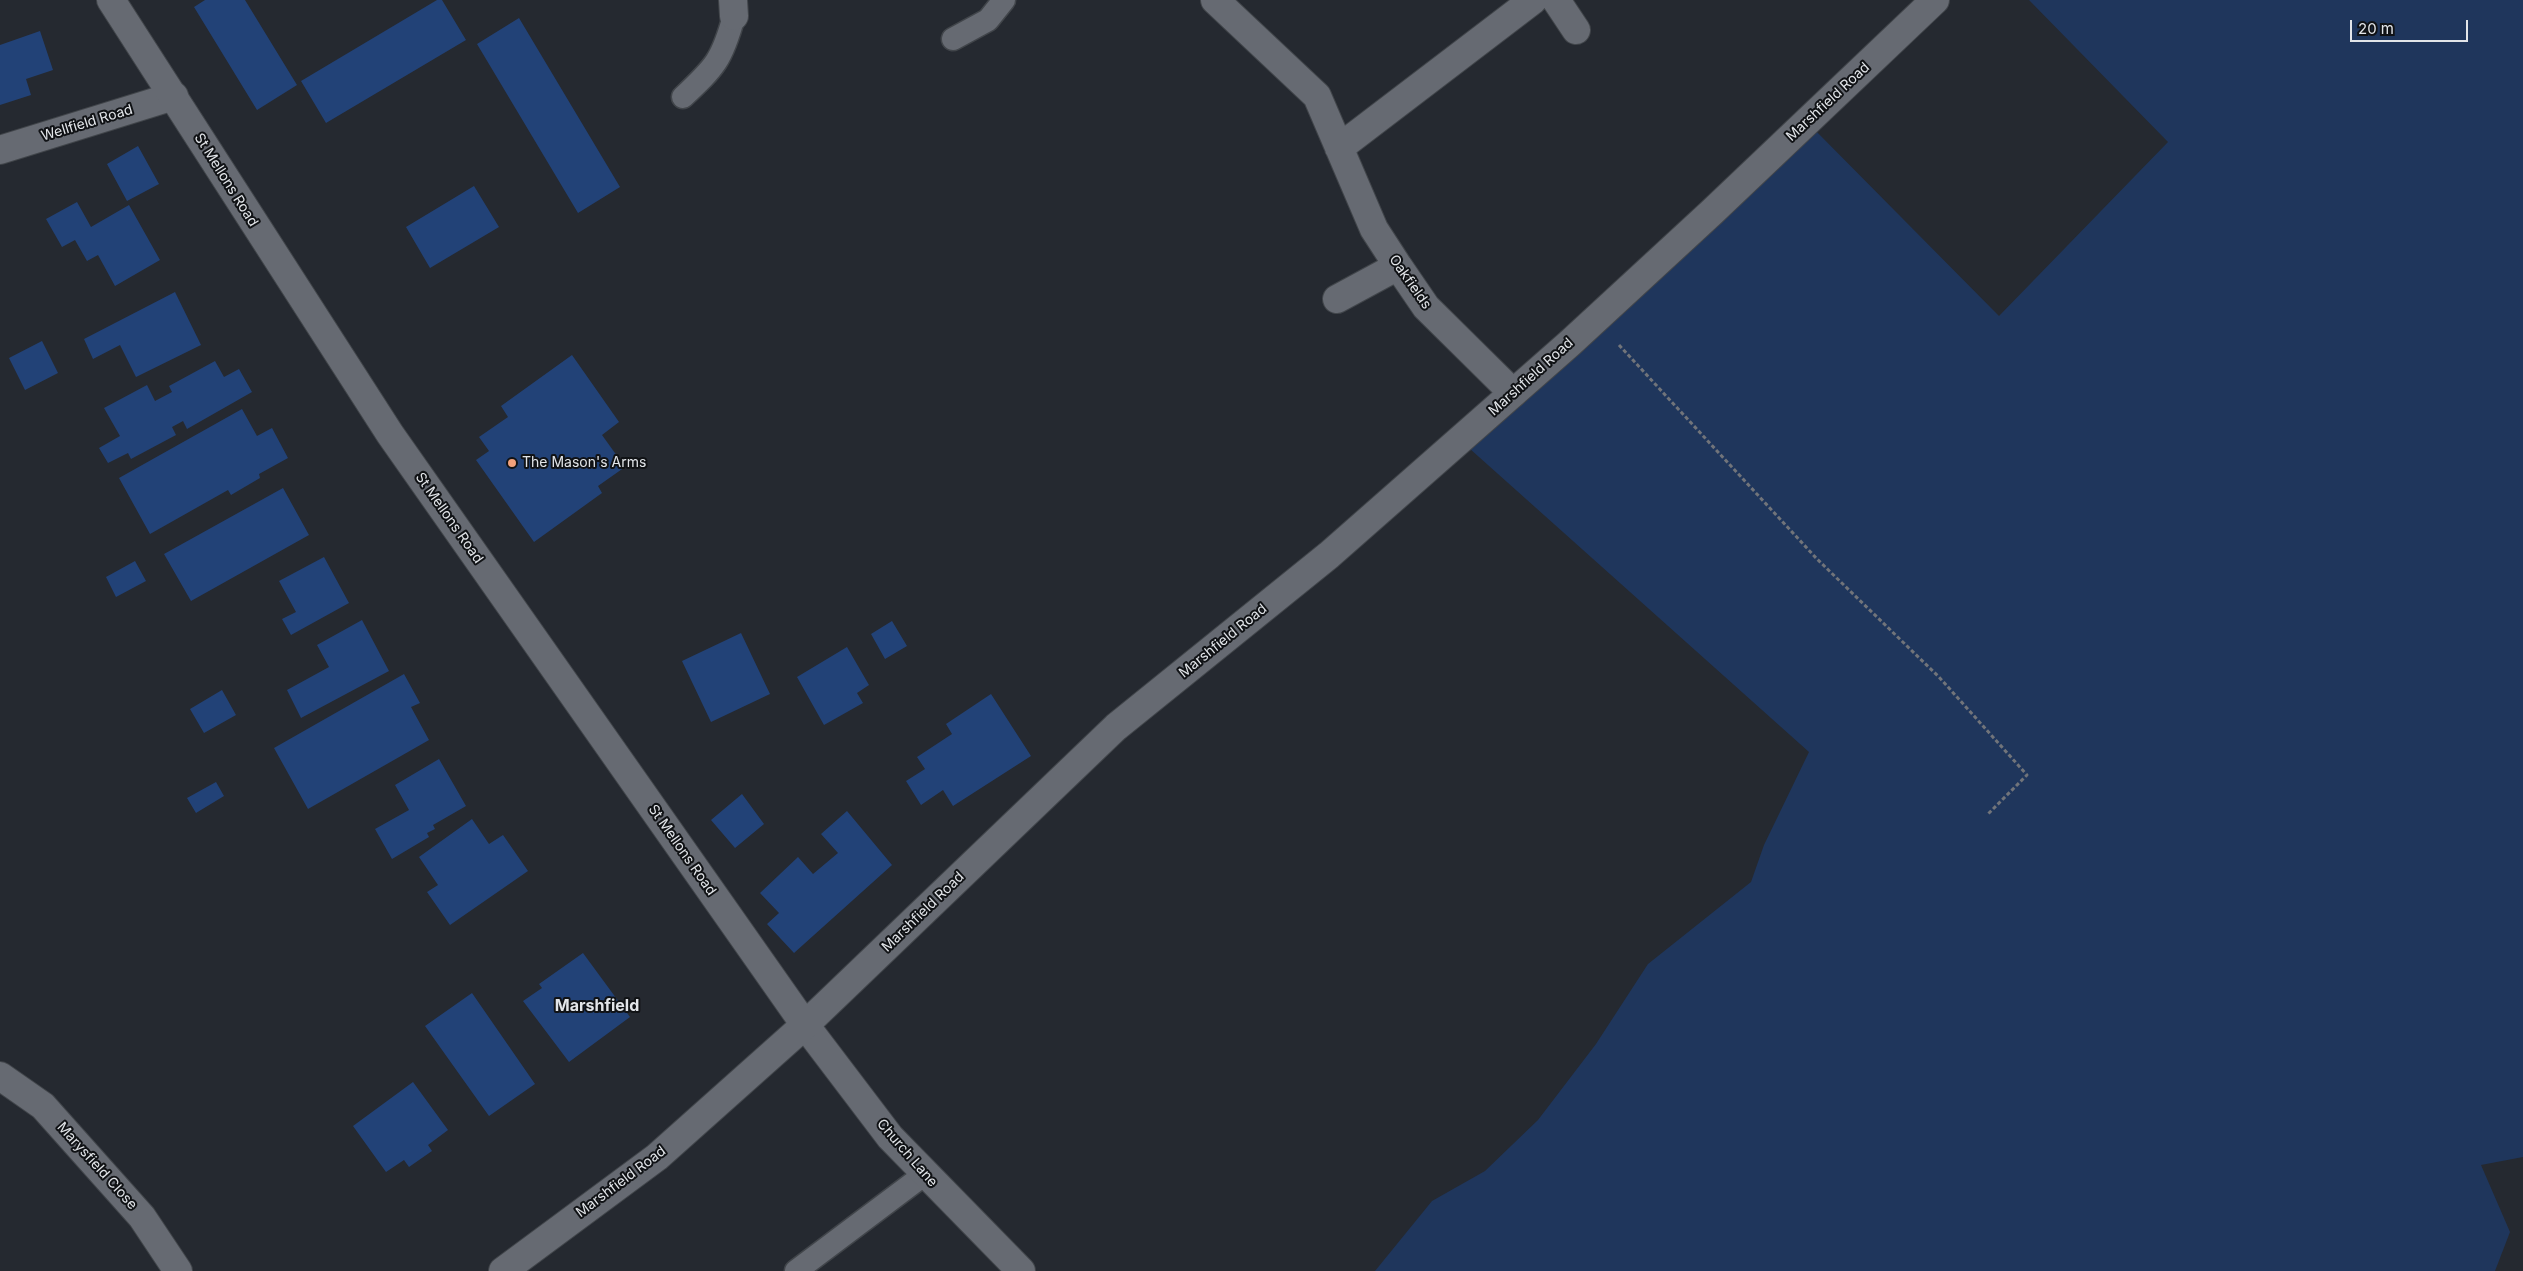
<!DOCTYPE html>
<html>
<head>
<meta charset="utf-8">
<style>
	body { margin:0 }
	#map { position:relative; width:2523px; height:1271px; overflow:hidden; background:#252930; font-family:Inter,sans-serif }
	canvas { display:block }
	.scale { position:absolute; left:2350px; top:20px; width:118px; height:22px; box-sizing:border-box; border:2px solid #e2e5e9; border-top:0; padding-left:6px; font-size:15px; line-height:18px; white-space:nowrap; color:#e2e5e9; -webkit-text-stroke:4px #101215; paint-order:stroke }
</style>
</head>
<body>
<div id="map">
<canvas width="2523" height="1271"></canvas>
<div class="scale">20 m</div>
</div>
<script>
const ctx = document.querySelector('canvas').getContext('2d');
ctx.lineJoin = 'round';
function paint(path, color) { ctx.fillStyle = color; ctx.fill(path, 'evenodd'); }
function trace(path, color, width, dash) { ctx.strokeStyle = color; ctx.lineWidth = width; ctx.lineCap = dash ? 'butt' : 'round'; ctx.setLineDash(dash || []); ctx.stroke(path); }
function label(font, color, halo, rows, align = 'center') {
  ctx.font = font + ' Inter,sans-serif'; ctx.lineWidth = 4; ctx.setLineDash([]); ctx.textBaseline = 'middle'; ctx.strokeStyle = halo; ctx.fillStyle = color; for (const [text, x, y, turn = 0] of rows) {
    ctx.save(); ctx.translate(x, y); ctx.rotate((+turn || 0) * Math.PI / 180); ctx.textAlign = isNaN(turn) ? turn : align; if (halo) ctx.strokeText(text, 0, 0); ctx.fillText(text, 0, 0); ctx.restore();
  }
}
const green = new Path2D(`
	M2029,0H2523V1157L2481,1165L2510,1232L2495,1271H1375L1432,1201L1485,1171L1538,1120L1596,1044L1648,964L1751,882L1764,845L1809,752L1460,440L1807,122L1999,316L2168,142Z`);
const building = new Path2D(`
	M205,0H245L297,85L257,110L194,7Z
	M437,0H442L466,40L326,123L301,81Z
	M519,18L620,187L578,213L477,44Z
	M40,31L53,70L26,79L31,95L0,105V45Z
	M138,146L159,184L127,201L107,164Z
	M474,186L499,227L430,268L406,227Z
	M77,202L91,227L129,205L160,260L115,286L98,255L87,261L75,240L62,247L46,219Z
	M175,292L201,345L136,377L120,345L93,359L84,339Z
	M42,341L58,373L25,390L9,358Z
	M572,355L619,422L602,435L625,467L598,486L602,493L534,542L476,460L489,451L479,437L508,417L501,406Z
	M215,361L224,377L239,369L252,392L187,429L183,421L172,427L176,435L131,459L128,453L108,463L99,448L120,436L104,408L147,385L155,401L172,392L169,386Z
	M242,409L257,436L272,428L288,458L259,474L260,478L231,495L228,490L150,534L119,478Z
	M283,488L309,535L191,601L164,554Z
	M324,557L349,603L291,635L282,619L296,612L279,581Z
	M135,561L146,581L116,597L106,577Z
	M362,620L389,671L301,718L287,690L329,667L317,645Z
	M892,621L907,646L885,659L871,634Z
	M741,633L770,694L711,722L682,661Z
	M847,647L869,685L857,693L863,703L824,725L797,677Z
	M404,674L420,703L411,707L429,740L308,809L274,748Z
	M222,690L236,715L204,733L190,709Z
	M991,694L1031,756L953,806L943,790L921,805L906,781L925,769L917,757L952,734L946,724Z
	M439,759L466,806L433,825L435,829L427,833L429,837L392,859L375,829L409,810L395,785Z
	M216,782L224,796L196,813L187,798Z
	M742,794L764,824L735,848L711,820Z
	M847,811L892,865L794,953L767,924L779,913L760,893L798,857L813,874L838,853L821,834Z
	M472,819L489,844L503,835L528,871L450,925L427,892L438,885L419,857Z
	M583,953L630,1017L569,1062L523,1001L542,988L539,984Z
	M472,993L535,1084L489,1116L425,1026Z
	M413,1082L448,1130L428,1145L432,1151L409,1167L404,1160L386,1172L353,1126Z`);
const path = new Path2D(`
	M1619,345L1817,559L1939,677L2027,775L1988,814`);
const service = new Path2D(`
	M953,39L988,20L1004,0
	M683,97C715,67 722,60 734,16
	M796,1271L925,1174`);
const minor = new Path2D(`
	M733,0L734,16
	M1215,0L1317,96L1374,229L1398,266L1426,307L1513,393
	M1556,0L1576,30
	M1339,148L1533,0
	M0,150L174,96
	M1337,299L1398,266
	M805,1025L890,1137L1021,1271
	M0,1076L43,1106L142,1217L178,1271`);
const tertiary = new Path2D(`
	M111,0L390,434L805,1025
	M503,1271L657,1157L805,1025L1116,727L1329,555L1570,343L1712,212L1935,0`);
const markers = [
	[512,463,5,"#f1a17c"]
];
const streetNames = [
	["Marshfield Road",1828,102,-43],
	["Wellfield Road",87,123,-17],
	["St Mellons Road",226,180,58],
	["Oakfields",1410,282,55],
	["Marshfield Road",1531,377,-42],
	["St Mellons Road",449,518,55],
	["Marshfield Road",1223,641,-39],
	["St Mellons Road",682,850,55],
	["Marshfield Road",923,912,-44],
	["Church Lane",907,1153,49],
	["Marysfield Close",97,1166,48],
	["Marshfield Road",621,1182,-37]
];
const poiNames = [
	["The Mason's Arms",522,463]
];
const quarterNames = [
	["Marshfield",597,1006]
];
paint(green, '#1f365c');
paint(building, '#224277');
trace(service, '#41454a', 25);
trace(minor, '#41454a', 30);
trace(tertiary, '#41454a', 30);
trace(path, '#71747a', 3, [4, 2.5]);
trace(service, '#666a72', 22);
trace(minor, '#666a72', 28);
trace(tertiary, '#666a72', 28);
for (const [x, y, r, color] of markers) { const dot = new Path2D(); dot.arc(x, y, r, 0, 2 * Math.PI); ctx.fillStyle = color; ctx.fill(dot); trace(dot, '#101215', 2); }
label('14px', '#e2e5e9', '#101215', streetNames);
label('14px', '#e2e5e9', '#101215', poiNames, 'left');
label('bold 16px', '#e2e5e9', '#101215', quarterNames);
</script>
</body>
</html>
